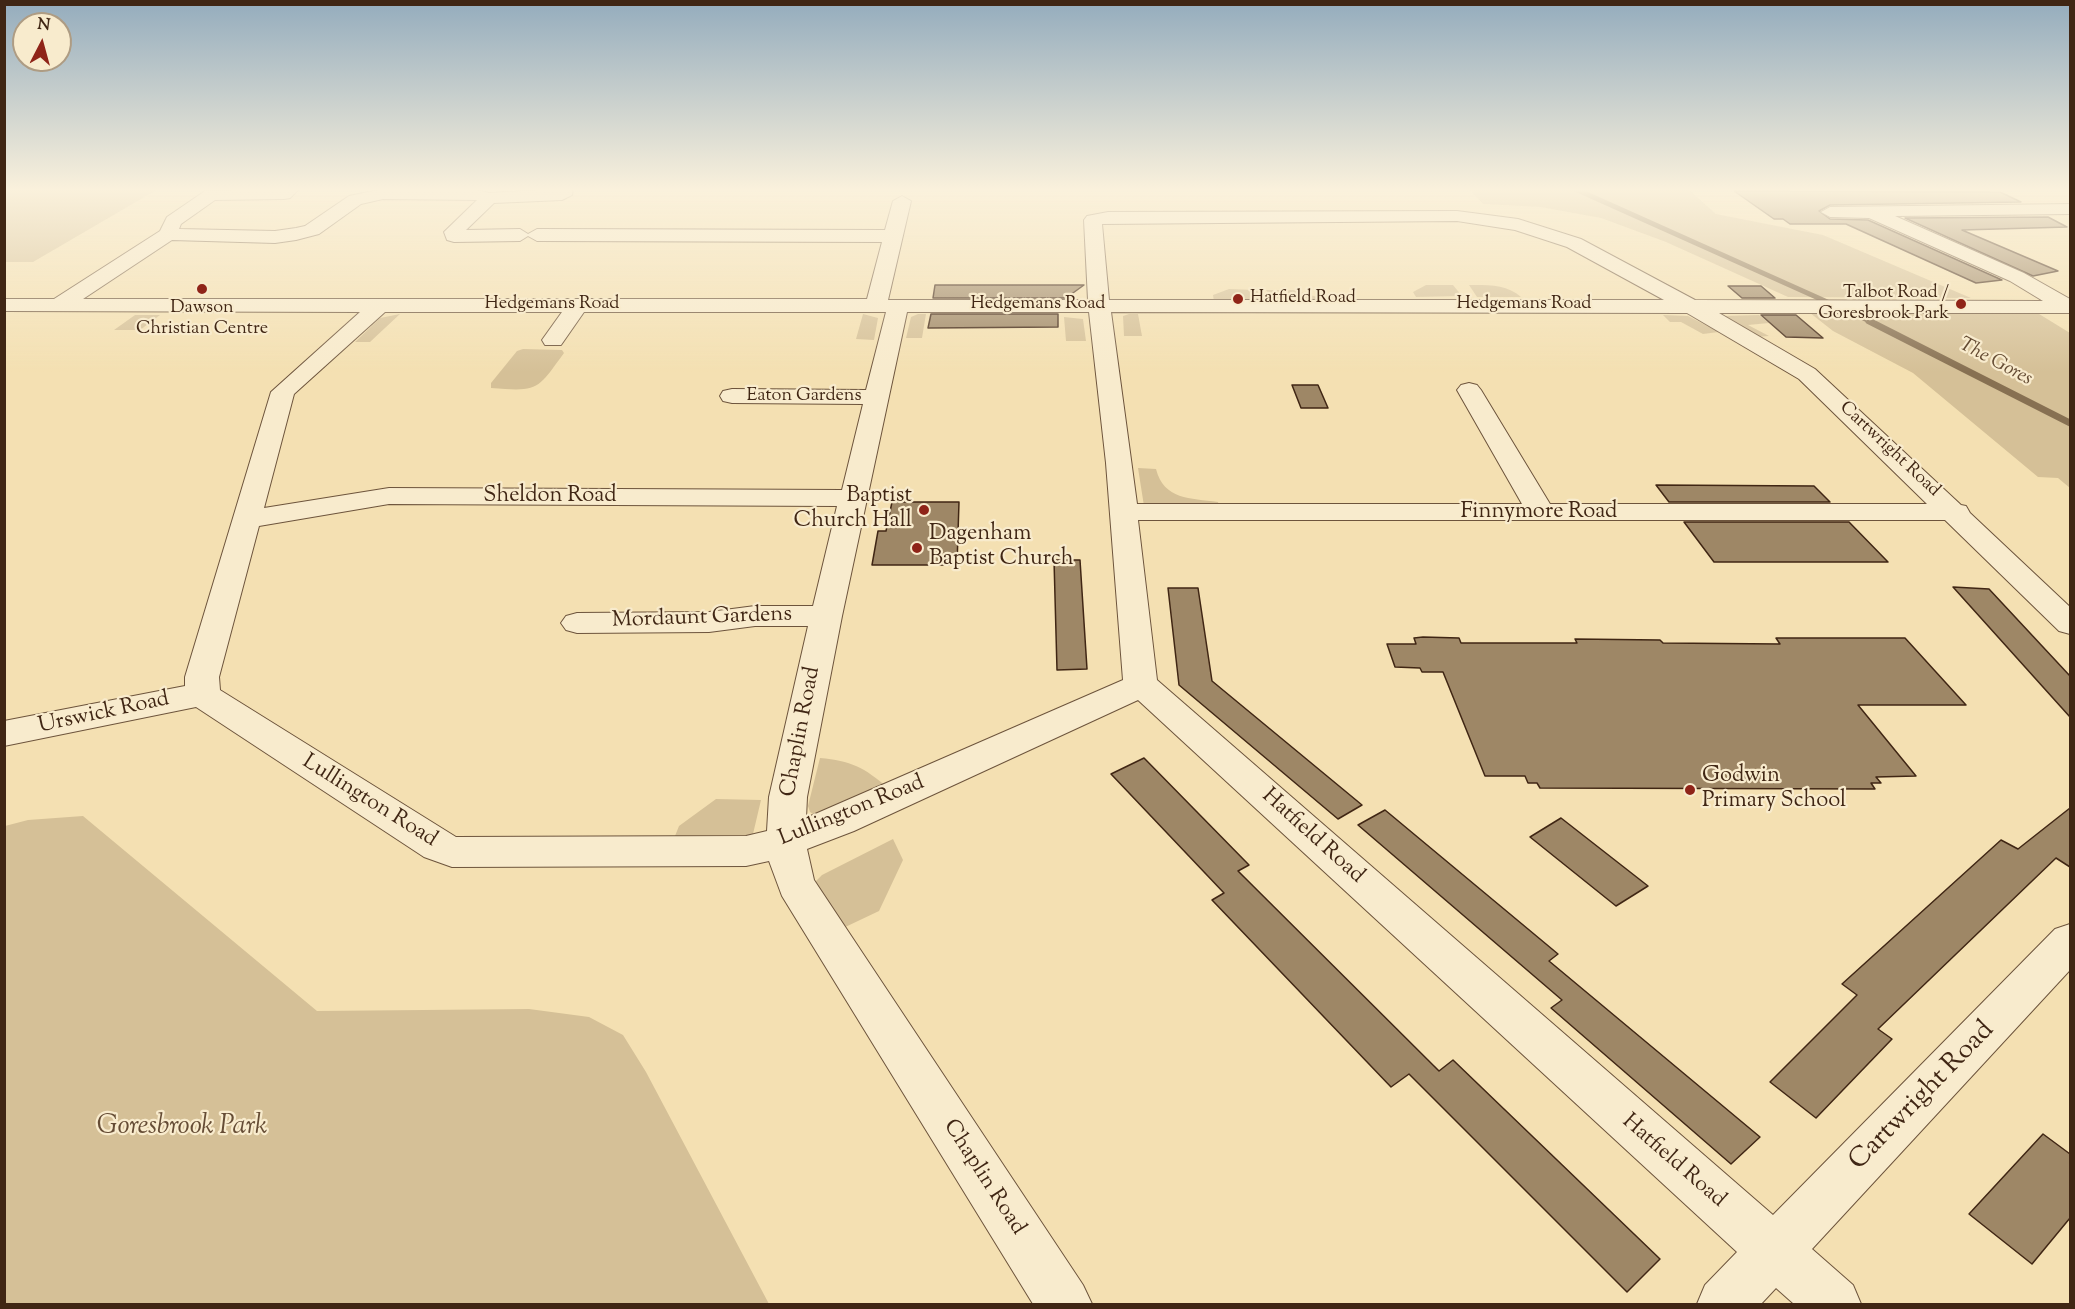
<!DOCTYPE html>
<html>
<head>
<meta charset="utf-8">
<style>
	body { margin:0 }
	#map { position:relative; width:2075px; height:1309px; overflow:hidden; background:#f4e0b2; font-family:"Sorts Mill Goudy",serif }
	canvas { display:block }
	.frame { position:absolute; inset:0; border:6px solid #402614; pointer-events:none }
	.north { position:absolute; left:12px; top:12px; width:60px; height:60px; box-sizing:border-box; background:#f8ebcd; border:2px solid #ae9c83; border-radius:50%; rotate:6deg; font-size:16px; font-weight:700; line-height:24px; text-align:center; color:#402614 }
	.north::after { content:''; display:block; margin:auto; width:21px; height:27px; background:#8f2418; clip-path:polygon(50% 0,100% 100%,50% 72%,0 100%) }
</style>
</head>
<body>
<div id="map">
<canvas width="2075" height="1309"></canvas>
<div class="frame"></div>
<div class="north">N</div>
</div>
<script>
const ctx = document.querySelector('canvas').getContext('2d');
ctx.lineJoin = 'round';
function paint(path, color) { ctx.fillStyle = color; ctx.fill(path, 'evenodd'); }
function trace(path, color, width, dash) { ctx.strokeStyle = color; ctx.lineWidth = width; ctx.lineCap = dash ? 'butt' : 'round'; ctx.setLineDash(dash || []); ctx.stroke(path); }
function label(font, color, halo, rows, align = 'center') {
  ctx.font = font + ' "Sorts Mill Goudy",serif'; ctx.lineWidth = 4.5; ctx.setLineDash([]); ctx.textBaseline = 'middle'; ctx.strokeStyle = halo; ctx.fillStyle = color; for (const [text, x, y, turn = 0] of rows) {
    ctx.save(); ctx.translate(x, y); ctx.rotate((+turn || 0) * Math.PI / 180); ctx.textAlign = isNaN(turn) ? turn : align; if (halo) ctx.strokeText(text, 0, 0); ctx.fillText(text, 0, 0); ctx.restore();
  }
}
const green = new Path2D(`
	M5,188H160L33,262H5Z
	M1687,188L1716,214L1823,235L1971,298L1788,297L1666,242L1601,218L1540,207L1483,204L1468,188Z
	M1426,285H1453L1462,296L1416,297L1413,292Z
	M1469,285C1487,285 1507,284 1521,297H1477Z
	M1229,289L1257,290L1262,300L1214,302L1213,295Z
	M1266,290H1294L1317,297L1319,302L1274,301Z
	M1805,309H2031L2070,333V488L2058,478L2038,477L1913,373L1833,331Z
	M400,314L370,342H355L380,318Z
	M863,314L878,318L874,340L856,339Z
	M918,314H926L922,338H906L911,317Z
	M1129,314H1138L1142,336H1124L1123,316Z
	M135,315H160L140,330H114Z
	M1663,315L1688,316L1719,332L1703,334L1681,322H1670Z
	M1759,315L1769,323L1748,325L1769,336L1756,337L1722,316Z
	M1064,317L1083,319L1086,341H1066Z
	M523,349L562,350L564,353C537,390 539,392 491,388V383L517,351Z
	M1138,468L1156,469C1164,500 1190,498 1218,502L1220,510L1144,506Z
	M820,758C851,761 864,767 888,788L816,816L810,812L808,806Z
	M716,799L761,800L753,834L747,841L671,846L679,826Z
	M83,816L317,1011L529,1009L589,1017L623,1035L646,1072L769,1304H5V826L28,820Z
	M893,839L903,860L879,911L839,930L813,884L822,875Z`);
const streamFar1 = new Path2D(`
	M1573,188L1872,322`);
const stream = new Path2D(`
	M1869,321L2070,423`);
const building = new Path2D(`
	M1734,191L2000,192L2021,202L1830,205L1819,211L1830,219L1868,220L2002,280L1976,283L1846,224H1790L1783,219H1774Z
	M2048,217L2067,227L1962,230L2058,271L2033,276L1905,218Z
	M935,285H1084L1066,298H933Z
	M1728,286H1761L1775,298H1742Z
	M931,314H1058V327L928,328Z
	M1761,315H1796L1823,338L1786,337Z
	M1292,385H1318L1328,408H1301Z
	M1656,485L1814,486L1830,502H1669Z
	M892,502H959L957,565H872L878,531H886Z
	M1684,522H1849L1888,562H1714Z
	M1054,560H1080L1087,669L1057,670Z
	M1953,587L1989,589L2070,676V717Z
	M1168,588H1198L1212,681L1362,805L1338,819L1179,685Z
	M1423,637L1459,638L1461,643H1577L1575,639L1660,640L1663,643L1780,644L1776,638H1905L1966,705H1858L1916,776L1876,777L1881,783H1871L1875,789L1540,788L1537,783H1528L1525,776H1485L1443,672H1422L1420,668L1395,667L1387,644H1416L1414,638Z
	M1144,758L1249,865L1238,871L1439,1071L1453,1060L1660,1259L1627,1292L1409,1074L1391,1087L1212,900L1224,893L1111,774Z
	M2070,808V867L2056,858L1878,1029L1892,1039L1816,1118L1770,1082L1857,995L1842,984L2001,840L2018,849Z
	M1385,810L1558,954L1549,961L1760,1137L1731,1164L1551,1008L1562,1000L1358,825Z
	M1561,818L1648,886L1616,906L1530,837Z
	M2043,1134L2070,1154V1218L2032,1264L1969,1214Z`);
const minor = new Path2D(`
	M300,188L290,198L284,199L215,200L181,224L179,229L275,231L296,228L305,226L349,196L383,189H473L489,193L573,188L572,195L562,200L494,203L466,230L520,229L528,234L537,229L885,230L893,201L902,196L911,201L888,300H1088L1084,220L1087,216L1108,212L1457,211L1518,219L1581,239L1695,300L2043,301L2010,281L1869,218L1830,217L1821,212L1830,207L2070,204V214L1895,216L2024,273L2070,299V313H1719L1815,369L1961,505L1966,506L1970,513L2070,607V634L2059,631L1945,520H1138L1157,680L1773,1215L2055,929L2070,924V970L1812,1249L1853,1285L1861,1304H1794L1776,1288L1761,1304H1697L1705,1285L1737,1252L1138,700L854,831L807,849L814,880L1083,1285L1092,1304H1033L782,896L769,861L746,866L452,867L424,857L196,707L4,746V721L185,686V677L271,392L360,312L4,311V299H54L160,231L167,217L205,191ZM383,199L477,200L444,232L447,240L454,242L520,241L528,236L537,241L882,242L867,299H83L172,240L275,243L296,240L319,234L361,204ZM1457,221L1515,230L1567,247L1664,300H1109L1102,224ZM385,312H562L542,340L545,345H561L584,312H886L866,390L732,389L723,391L720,396L723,401L732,403L863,404L842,490L389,488L264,508L294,394ZM907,312H1089L1106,463L1123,680L806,818L807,797L842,616ZM1111,312L1687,313L1799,379L1927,504H1550L1481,390L1477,385L1469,383L1461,385L1457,390L1522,504H1137ZM389,504L837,506L813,606H755L709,612L577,613L566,616L561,623L566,630L577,633L709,632L755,626H808L769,797L767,831L746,836L456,837L220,690L219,677L259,526Z`);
const markers = [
	[202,289,6,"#8f2418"],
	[1238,299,6,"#8f2418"],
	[1961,304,6,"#8f2418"],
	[924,510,6,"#8f2418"],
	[917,548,6,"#8f2418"],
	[1690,790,6,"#8f2418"]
];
const farPoinames = [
	["Talbot Road /",1949,294],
	["Goresbrook Park",1949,315],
	["Hatfield Road",1250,299,"left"],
	["Dawson",202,309,"center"],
	["Christian Centre",202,330,"center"]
];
const farStreetnames = [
	["Hedgemans Road",552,305],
	["Hedgemans Road",1038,305],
	["Hedgemans Road",1524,305],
	["Eaton Gardens",804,397],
	["Cartwright Road",1889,450,43]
];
const farWaternames = [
	["The Gores",1995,363,28]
];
const streetNames = [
	["Sheldon Road",550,497],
	["Finnymore Road",1539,513],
	["Mordaunt Gardens",702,619,-2],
	["Urswick Road",104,714,-12],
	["Chaplin Road",802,732,-79],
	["Lullington Road",369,802,32],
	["Lullington Road",852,812,-22],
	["Hatfield Road",1312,837,42],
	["Hatfield Road",1673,1162,41],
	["Chaplin Road",983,1178,57]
];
const poiNames = [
	["Baptist",912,497,"right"],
	["Church Hall",912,522,"right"],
	["Dagenham",929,535],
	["Baptist Church",929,560],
	["Godwin",1702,777],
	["Primary School",1702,802]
];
const nearStreetnames = [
	["Cartwright Road",1923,1097,-46]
];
const nearParknames = [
	["Goresbrook Park",182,1128]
];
paint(green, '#d5c097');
trace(streamFar1, '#877052', 5);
trace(stream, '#877052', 7);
paint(building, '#9e8766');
trace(building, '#402614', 1.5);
trace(minor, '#6d543c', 2);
paint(minor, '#f8ebcd');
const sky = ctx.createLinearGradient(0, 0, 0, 372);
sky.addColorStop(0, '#94acbd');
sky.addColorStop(0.51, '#faf1dc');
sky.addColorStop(1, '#faf1dc00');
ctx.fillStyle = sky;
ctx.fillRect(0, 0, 2075, 372);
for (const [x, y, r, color] of markers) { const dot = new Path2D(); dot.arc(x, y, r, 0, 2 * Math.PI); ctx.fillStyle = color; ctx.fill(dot); trace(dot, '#f8ebcd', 2); }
label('18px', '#402614', '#f8ebcd', farPoinames, 'right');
label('18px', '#402614', '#f8ebcd', farStreetnames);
label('italic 20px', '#644b33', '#f8ebcd', farWaternames);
label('22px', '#402614', '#f8ebcd', streetNames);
label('22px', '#402614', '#f8ebcd', poiNames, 'left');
label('27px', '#402614', '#f8ebcd', nearStreetnames);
label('italic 27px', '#654c35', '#f8ebcd', nearParknames);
</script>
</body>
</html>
